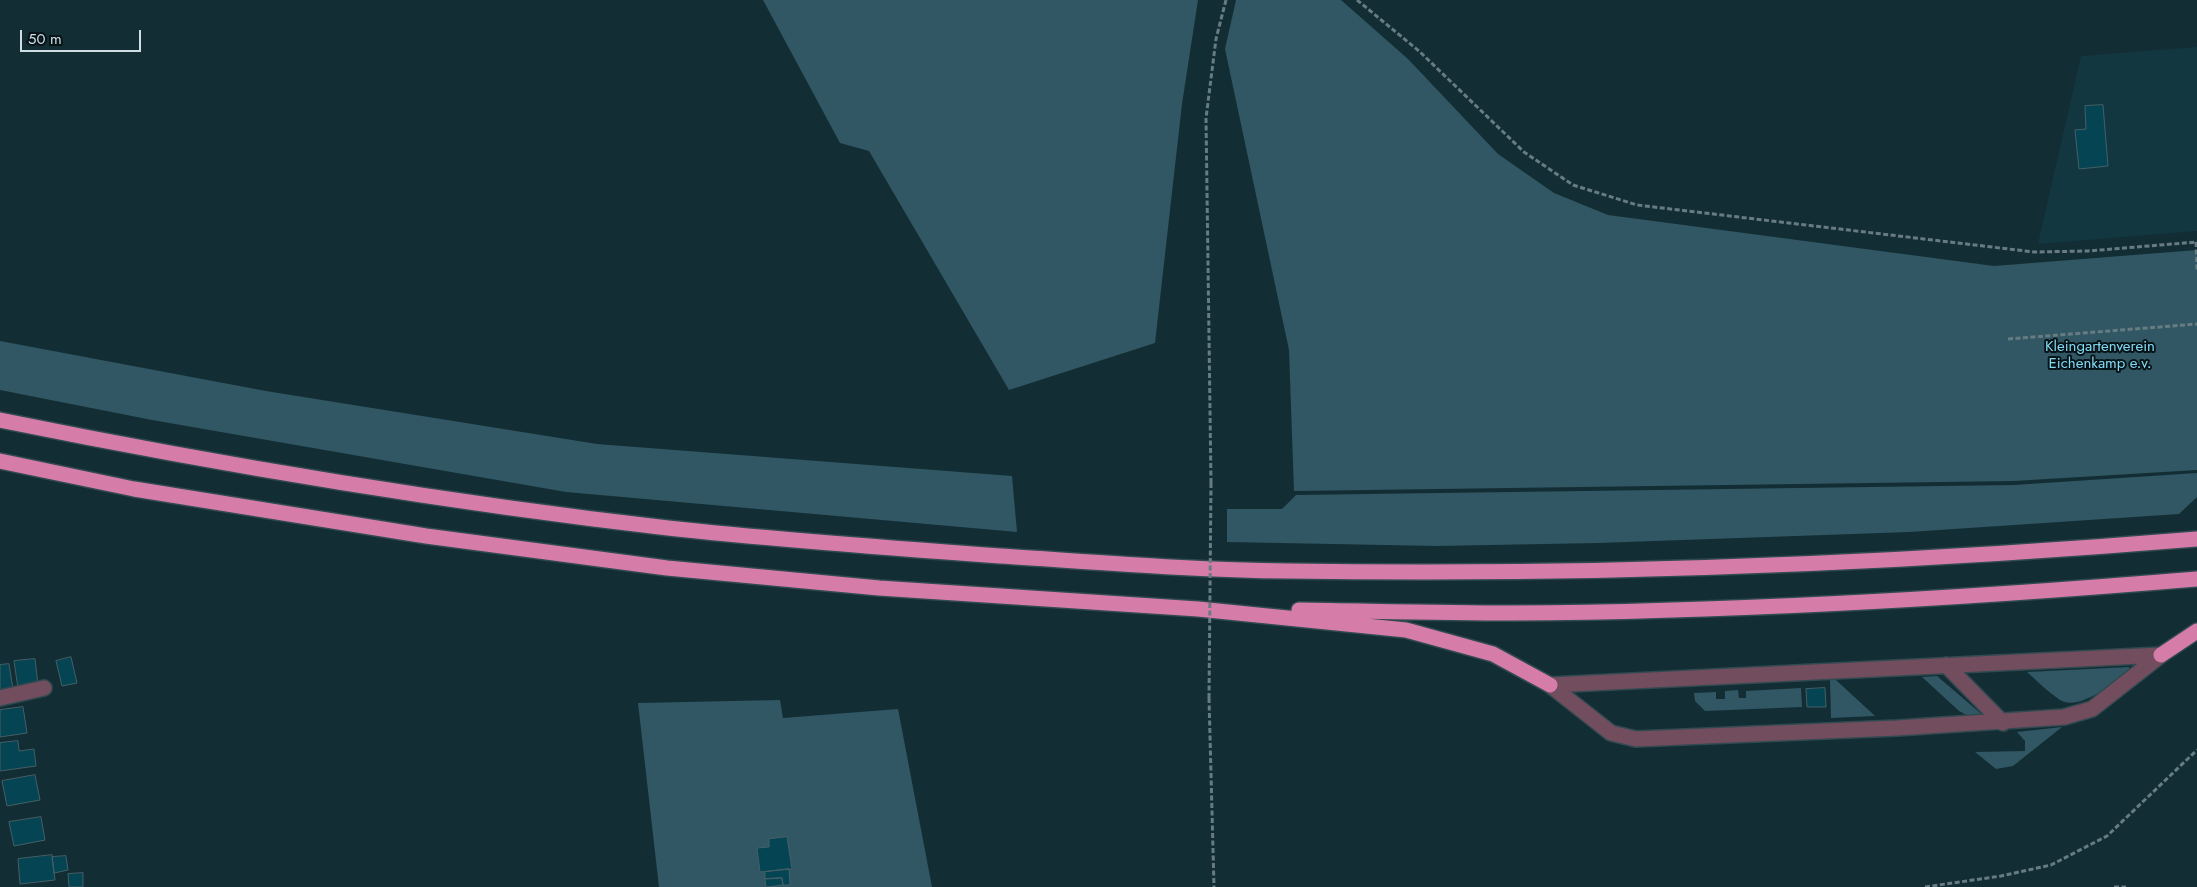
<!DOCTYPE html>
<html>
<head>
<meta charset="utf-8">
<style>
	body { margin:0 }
	#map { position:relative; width:2197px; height:887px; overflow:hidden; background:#132d34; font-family:Jost,sans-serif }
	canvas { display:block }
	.scale { position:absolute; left:20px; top:30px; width:121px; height:22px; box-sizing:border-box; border:2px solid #cfdee2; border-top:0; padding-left:6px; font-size:15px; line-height:18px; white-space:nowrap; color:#cfdee2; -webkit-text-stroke:4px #081317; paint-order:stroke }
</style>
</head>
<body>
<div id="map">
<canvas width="2197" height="887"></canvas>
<div class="scale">50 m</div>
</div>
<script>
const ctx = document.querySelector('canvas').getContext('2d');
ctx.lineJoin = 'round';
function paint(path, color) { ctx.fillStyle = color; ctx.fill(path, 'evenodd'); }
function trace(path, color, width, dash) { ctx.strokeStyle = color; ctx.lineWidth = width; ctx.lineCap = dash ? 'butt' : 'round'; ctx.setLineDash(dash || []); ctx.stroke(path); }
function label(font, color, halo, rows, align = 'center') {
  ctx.font = font + ' Jost,sans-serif'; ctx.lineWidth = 4; ctx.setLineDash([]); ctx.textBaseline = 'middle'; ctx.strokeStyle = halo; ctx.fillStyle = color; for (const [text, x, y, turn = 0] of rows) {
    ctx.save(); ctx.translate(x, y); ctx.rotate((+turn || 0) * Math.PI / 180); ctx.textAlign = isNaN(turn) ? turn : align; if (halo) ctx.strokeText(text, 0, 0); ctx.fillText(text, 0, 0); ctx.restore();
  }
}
const built = new Path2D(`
	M2197,47V231L2038,244L2081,56Z`);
const green = new Path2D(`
	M763,0H1198L1182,104L1155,343L1009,390L869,151L840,143Z
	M1236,0H1341L1408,59L1498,154L1554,193L1608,215L1994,266L2197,250V470L2014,481L1294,491L1289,350L1225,49Z
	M0,341L266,391L597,444L1012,476L1017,532L566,492L152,420L0,390Z
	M2197,473V497L2179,514L1909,532L1598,543L1437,546L1227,542V509H1282L1296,495L2014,485Z
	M2129,667L2130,671C2115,682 2079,712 2060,700C2048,692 2037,681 2027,672Z
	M1937,676L1985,717H1970L1959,711L1922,677Z
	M1830,680H1836L1875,716L1831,718Z
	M1801,688L1802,707L1705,711L1695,701L1694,693L1716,692V699H1725V691L1738,690L1739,698H1746V691Z
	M780,700L783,718L898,709L932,887H659L638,703Z
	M2062,727L2013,766L1996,769L1975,752L2025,751V741L2017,732Z`);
const building = new Path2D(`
	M2103,105L2108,166L2079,169L2075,130L2086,129L2085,106Z
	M71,657L77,683L62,686L56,661Z
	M35,659L38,685L18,688L14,661Z
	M9,664L13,689L0,691V665Z
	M1825,688L1826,707H1807L1806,689Z
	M23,707L27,733L0,737V710Z
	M18,741L19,751L34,749L36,766L0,771V743Z
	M35,775L40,800L7,806L2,781Z
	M41,817L45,840L14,846L9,822Z
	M787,837L792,869L760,872L757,848L769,847V839Z
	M52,855L55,880L20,884L18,859Z
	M66,856L68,870L54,873L52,857Z
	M789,869L790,885H783L782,878L765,879V872Z
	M83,873V887H69L68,874Z
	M782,878L783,885L766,887L765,879Z`);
const path = new Path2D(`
	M1357,0L1419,51L1524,152L1573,185L1637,205L2034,252L2088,251L2197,242
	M2196,242L2197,271
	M2008,339L2197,324
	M1211,483L1206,118L1216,39L1226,0
	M1209,698L1214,887
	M1925,887L2001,876L2051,865L2107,836L2197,750
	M2114,887H2126`);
const minor = new Path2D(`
	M1946,665L2003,723
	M1550,685L1611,733L1636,739L1897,728L2064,717L2092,709L2161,655
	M1550,685L2161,655
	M0,698L44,688`);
const highway = new Path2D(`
	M0,420C221,465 444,502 668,528C778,540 889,548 1000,556C1096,562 1192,570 1288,571C1591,576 1895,564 2197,539
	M0,461L134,489L426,536L667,568L879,588L1198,609L1406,630L1493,654L1550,685
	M1299,610C1370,611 1441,613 1512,613C1740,612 1969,598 2197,579
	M2161,655L2197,631`);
const pathBridge = new Path2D(`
	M1209,698L1211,483`);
const parkNames = [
	["Kleingartenverein",2100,347],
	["Eichenkamp e.v.",2100,364]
];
paint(built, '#133741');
paint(green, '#305763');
paint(building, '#054453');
trace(building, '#445f67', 1);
trace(minor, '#314950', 18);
trace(highway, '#314950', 18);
trace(path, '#677c82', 3, [5, 2.5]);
trace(minor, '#724d5e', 15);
trace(highway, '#d57ca8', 15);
trace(pathBridge, '#677c82', 3, [5, 2.5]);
label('15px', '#82dbf5', '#081317', parkNames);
</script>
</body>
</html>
